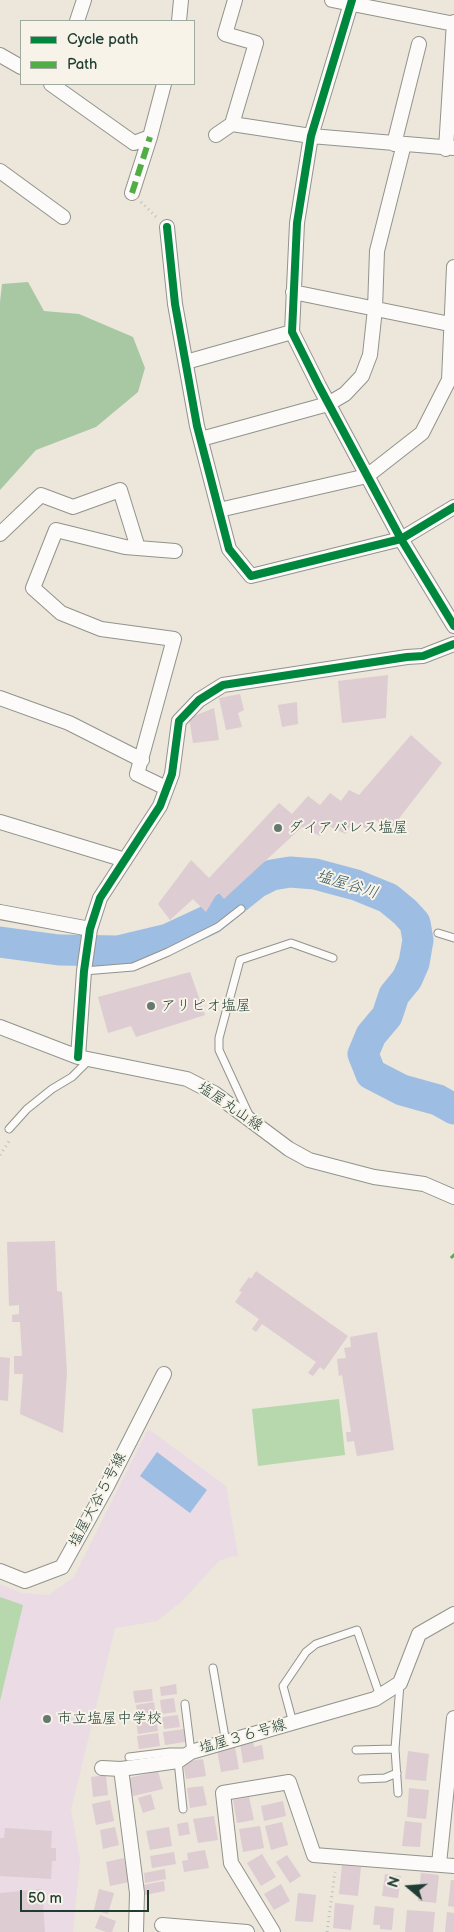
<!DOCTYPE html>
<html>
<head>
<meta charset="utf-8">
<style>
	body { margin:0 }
	#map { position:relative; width:454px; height:1932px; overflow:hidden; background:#ece6db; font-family:"Balsamiq Sans",sans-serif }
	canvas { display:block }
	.legend { position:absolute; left:20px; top:20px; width:175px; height:65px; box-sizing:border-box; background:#f7f3e8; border:1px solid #a1aaa0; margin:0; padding:6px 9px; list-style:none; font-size:15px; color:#1f3d34 }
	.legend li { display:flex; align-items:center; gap:10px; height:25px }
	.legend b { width:25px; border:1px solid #a1aaa0 }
	.north { position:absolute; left:384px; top:1862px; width:50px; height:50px; -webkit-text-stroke:4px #f7f3e8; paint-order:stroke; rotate:288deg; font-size:14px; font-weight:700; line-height:20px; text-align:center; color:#1f3d34 }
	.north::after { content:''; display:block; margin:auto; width:18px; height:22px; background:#1f3d34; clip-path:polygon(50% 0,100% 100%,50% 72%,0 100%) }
	.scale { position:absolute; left:20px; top:1890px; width:129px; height:22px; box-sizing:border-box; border:2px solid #1f3d34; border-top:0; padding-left:6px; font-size:15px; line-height:18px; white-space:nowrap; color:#1f3d34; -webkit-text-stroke:4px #f7f3e8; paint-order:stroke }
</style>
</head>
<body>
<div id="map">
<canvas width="454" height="1932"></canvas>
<ul class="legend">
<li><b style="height:6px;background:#00873e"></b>Cycle path</li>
<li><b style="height:6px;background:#52ad45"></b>Path</li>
</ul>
<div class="north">N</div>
<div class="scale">50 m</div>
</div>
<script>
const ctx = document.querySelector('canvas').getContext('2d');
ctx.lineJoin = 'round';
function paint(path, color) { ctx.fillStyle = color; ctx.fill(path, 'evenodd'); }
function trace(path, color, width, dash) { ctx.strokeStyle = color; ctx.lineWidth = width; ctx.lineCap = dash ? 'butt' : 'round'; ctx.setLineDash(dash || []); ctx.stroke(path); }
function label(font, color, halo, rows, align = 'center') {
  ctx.font = font + ' "Balsamiq Sans","Klee One",sans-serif'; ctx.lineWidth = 4; ctx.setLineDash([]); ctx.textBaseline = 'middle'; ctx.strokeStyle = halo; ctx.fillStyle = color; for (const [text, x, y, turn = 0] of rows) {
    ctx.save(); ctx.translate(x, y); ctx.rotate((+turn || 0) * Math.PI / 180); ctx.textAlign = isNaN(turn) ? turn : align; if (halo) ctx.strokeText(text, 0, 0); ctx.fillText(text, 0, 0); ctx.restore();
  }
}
const built = new Path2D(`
	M148,1429L226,1486L238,1556L228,1557L219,1561L181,1602L157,1621L115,1628L71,1810L80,1860L73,1932H0V1584L21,1593L49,1595L74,1577Z`);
const green = new Path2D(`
	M339,1399L345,1455L258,1466L252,1409Z
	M0,1597L23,1605L0,1701Z`);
const forest = new Path2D(`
	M28,282L44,311L79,314L133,337L145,368L138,392L96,427L36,450L0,490V302L2,284Z`);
const water = new Path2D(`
	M157,1452L207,1490L190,1513L140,1476Z`);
const river = new Path2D(`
	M0,942L59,950L118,951L168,939L211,919L256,883L272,875L290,872L315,874L356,885L388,898L405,912L415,923L418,940L414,963L407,979L394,995L387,1016L371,1035L363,1054L371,1074L402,1090L438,1100L454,1109`);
const building = new Path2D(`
	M388,675L386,718L342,723L338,681Z
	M240,694L244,710L238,713L242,727L226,730L219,698Z
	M297,702L298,724L282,727L278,705Z
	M214,708L219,740L193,743L189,718Z
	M411,735L442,763L390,830L374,819L367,829L353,821L346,834L328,826L320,836L302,827L224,899L218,892L206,912L193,899L170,920L158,904L191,860L209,878L279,803L292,814L308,796L320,805L330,793L341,801L349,790L359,795Z
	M190,972L205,1015L136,1037L131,1026L108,1033L98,997Z
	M55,1241L57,1291L62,1292L67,1372L63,1433L20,1414L23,1374H14V1356H22L20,1322H12V1315L19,1314V1305L9,1306L7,1242Z
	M256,1271L348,1336L324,1370L320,1367L313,1376L308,1373L316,1362L262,1324L256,1332L252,1329L259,1319L235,1302L242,1292L239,1291L249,1277L251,1279Z
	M377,1332L394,1450L357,1456L354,1441L347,1442L346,1432H351L342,1375L339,1376L337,1359L346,1358L344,1348L351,1347L350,1337Z
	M0,1357L10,1358L8,1401L0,1400Z
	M176,1684L177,1694L161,1696L160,1687Z
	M152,1689L153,1701L135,1703L133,1691Z
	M174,1698L176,1712L162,1714L160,1700Z
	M154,1702L156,1716L138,1718L136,1705Z
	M178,1715L180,1727L164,1729L162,1717Z
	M156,1718L158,1731L138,1734L136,1721Z
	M184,1729L185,1742L165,1745L163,1732Z
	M158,1733L160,1746L139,1749L137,1736Z
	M253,1741L254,1747L262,1745L264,1759L243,1763L240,1743Z
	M235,1747L239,1769L221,1772L217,1750Z
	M408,1751L429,1754L426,1781L405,1779Z
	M203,1759L206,1776L186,1779L183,1762Z
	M158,1771L163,1789L133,1796L129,1778Z
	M106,1775L108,1795L93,1797L91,1777Z
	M203,1786L207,1805L190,1808L187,1788Z
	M409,1788L429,1790L426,1819L407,1817Z
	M151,1794L155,1809L143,1813L138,1798Z
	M249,1797L254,1820L237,1823L233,1800Z
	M110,1800L114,1821L96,1825L92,1804Z
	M283,1801L286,1816L264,1821L261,1806Z
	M214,1816L218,1840L198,1843L193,1819Z
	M405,1821L422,1823L420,1847L402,1846Z
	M188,1822L190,1834L179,1836L177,1824Z
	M282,1822L288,1845L271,1850L265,1826Z
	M260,1826L264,1848L243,1852L239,1829Z
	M115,1827L119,1845L103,1849L100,1830Z
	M169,1827L172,1846L150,1850L146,1831Z
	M5,1828L52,1831L51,1848H56V1861H52L51,1879L0,1876V1838H4Z
	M205,1850L209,1868L184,1872L182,1861L188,1860L187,1853Z
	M174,1852L176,1864L152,1868L150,1856Z
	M262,1854L276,1877L261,1886L247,1863Z
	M287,1855L301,1876L290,1883L276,1862Z
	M124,1858L129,1882L110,1886L106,1862Z
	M342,1865L361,1867L358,1896L339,1894Z
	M165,1869L166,1879L145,1883L144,1873Z
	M421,1873L439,1875L436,1903L418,1901Z
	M385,1874L401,1876L398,1898L382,1896Z
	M451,1880H454V1907L448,1906Z
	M164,1881L165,1891L145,1895L143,1885Z
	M281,1884L290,1901L274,1910L264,1894Z
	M42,1889L45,1932H0V1893Z
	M99,1889L114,1893L108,1914L94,1910Z
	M298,1893L316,1895L313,1922L295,1921Z
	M335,1903L354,1905L351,1930L333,1928Z
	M375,1906L394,1908L392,1930L380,1929V1925H373Z
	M407,1910L435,1912L433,1932H405Z
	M447,1912L454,1913V1932H445Z
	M100,1915L116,1921L112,1932H106L95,1928Z`);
const path = new Path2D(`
	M141,202L156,217
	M0,1155L10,1140
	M327,1932L335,1872`);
const lane = new Path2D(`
	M438,933L454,938
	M84,971L133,967L168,952L218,927L241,909
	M249,1115L219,1050V1038L240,960L291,943L333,958
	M9,1129L27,1109L52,1089L72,1077L89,1060
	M213,1668L226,1743
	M293,1723L283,1686L306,1652L316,1644L357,1630L380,1696
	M356,1750L395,1749
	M129,1757L170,1752H191L185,1704
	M178,1761L183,1809
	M362,1779L385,1778L397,1773
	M398,1793L395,1749L400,1684`);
const street = new Path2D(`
	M235,0L225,34L256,43L232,124L311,136L454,148
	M332,0L454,24
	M352,0L311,136L297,223L292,332L319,386L401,539L454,626
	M77,21L84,0
	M179,21L181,0
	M0,55L21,67
	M51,84L134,143L150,137L164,84
	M216,135L232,124
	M394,144L419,44
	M446,149L454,22
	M0,171L63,217
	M132,193L150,137
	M167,227L175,304L197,426L229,549L251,576L401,539L454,507
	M293,292L454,325
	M186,362L292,332
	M201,439L328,404L345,394L362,376L370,355L375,309L377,251L404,144
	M219,510L367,476L422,433L449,380L454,267
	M0,534L41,495L73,507L120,490L138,548
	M0,698L69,723L142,760
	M166,788L137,774L174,639L101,629L61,613L33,588L56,530L125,547L175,551
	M0,822L125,860
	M0,912L90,929
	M0,1027L78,1057L187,1079L214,1093L289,1149L309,1160L374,1177L424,1184L454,1197
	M78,1057L84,971L90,929L100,898L160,806L172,774L179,721L199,700L223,685L407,657L423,656L454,644
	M0,1571L25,1581L62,1567L107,1486L164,1374
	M102,1768L121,1769
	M439,1864L454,1718
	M162,1925L247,1932
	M136,1931L137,1893L121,1769L178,1761L191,1752L375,1699L400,1683L419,1634L454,1614
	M273,1932L231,1863L223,1793L289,1782L314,1855L454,1866`);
const quiet = new Path2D(`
	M132,193L150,137
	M452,1255L454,1257`);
const cycleway = new Path2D(`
	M352,0L311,136L297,223L292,332L319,386L401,539L454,626
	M167,227L175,304L197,426L229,549L251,576L401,539L454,507
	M78,1057L84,971L90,929L100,898L160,806L172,774L179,721L199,700L223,685L407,657L423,656L454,644`);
const markers = [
	[278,828,5,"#67786e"],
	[151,1006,5,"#67786e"],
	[47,1719,5,"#67786e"]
];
const poiNames = [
	["ダイアパレス塩屋",288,828],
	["アリピオ塩屋",161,1006],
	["市立塩屋中学校",57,1719]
];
const streetNames = [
	["塩屋丸山線",230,1107,34],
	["塩屋大谷５号線",98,1500,-62],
	["塩屋３６号線",243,1737,-16]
];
const waterNames = [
	["塩屋谷川",347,885,17]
];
paint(built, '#eadbe5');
paint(green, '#b6d8ac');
paint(forest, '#a7c8a2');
paint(water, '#9ebde3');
trace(river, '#9ebde3', 31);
paint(building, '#ddccd1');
trace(lane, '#91938c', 9);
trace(street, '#91938c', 16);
trace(path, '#bdc0bc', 3, [1, 4]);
trace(lane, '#fcfbfa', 7);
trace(street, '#fcfbfa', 14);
trace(quiet, '#52ad45', 6, [12, 6]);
trace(cycleway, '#00873e', 8);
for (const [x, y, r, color] of markers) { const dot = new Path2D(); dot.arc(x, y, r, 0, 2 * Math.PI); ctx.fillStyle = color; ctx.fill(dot); trace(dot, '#f7f3e8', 2); }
label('15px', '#1f3d34', '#f7f3e8', poiNames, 'left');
label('15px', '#1f3d34', '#f7f3e8', streetNames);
label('italic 16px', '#365961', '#f7f3e8', waterNames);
</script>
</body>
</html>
